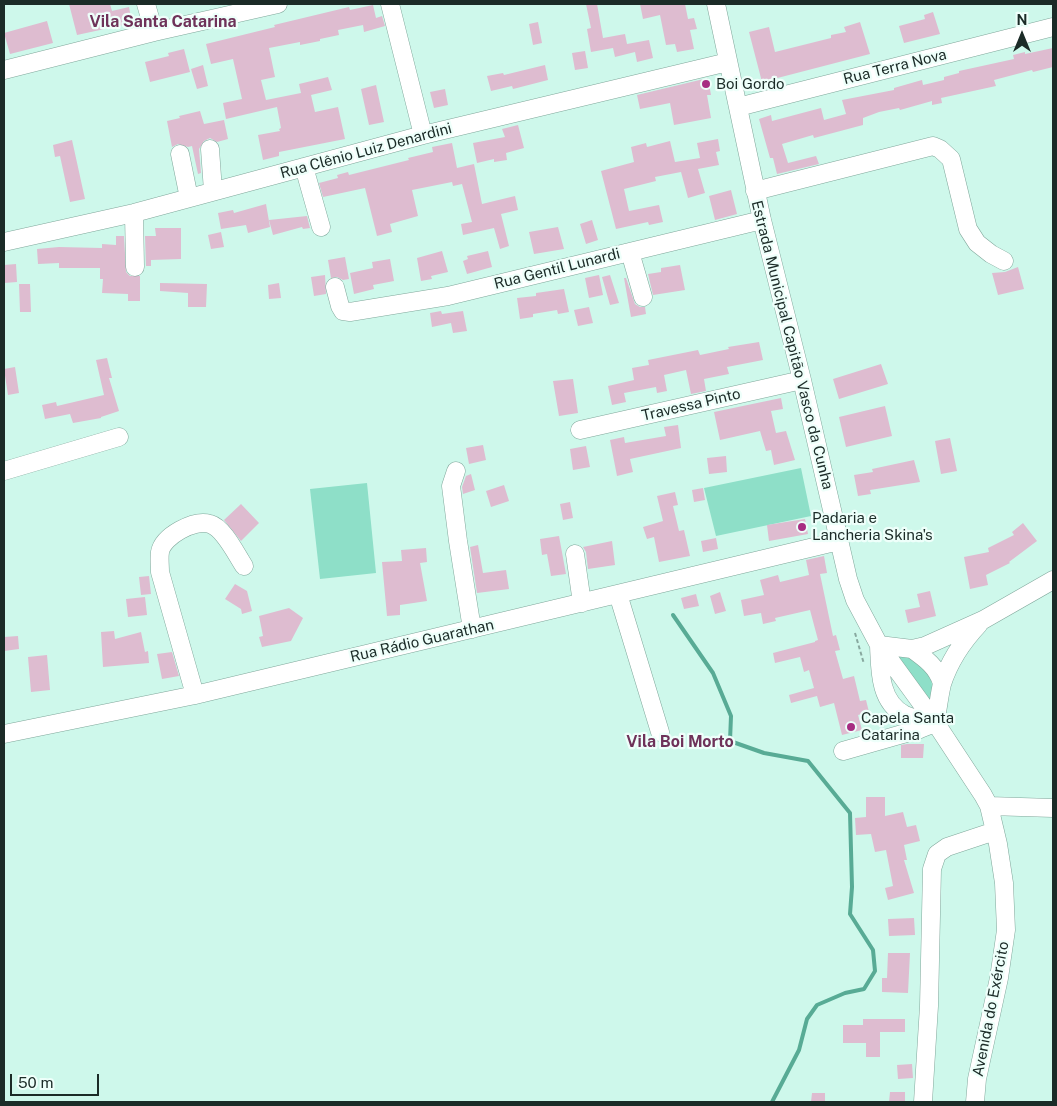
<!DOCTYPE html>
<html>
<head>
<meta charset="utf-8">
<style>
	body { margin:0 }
	#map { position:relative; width:1057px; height:1106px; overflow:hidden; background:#cef8eb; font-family:"Public Sans",sans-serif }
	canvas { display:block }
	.frame { position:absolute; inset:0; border:5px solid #1b2b27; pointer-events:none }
	.north { position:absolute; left:997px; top:10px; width:50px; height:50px; -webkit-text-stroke:4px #eefffa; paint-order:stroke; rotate:0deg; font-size:14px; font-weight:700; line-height:20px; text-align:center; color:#1b2b27 }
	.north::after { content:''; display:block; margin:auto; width:18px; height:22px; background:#1b2b27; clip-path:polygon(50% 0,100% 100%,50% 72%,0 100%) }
	.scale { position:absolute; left:10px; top:1074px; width:89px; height:22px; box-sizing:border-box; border:2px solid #1b2b27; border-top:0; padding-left:6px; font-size:15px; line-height:18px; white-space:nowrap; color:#1b2b27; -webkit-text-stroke:4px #eefffa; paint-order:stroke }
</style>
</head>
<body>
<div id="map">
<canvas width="1057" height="1106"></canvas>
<div class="frame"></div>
<div class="north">N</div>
<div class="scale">50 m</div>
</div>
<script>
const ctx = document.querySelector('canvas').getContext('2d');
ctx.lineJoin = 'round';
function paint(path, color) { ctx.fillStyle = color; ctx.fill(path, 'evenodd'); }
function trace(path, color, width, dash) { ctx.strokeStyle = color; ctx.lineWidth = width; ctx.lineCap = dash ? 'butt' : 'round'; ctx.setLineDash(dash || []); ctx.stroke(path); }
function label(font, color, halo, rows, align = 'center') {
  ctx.font = font + ' "Public Sans",sans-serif'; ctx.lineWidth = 4.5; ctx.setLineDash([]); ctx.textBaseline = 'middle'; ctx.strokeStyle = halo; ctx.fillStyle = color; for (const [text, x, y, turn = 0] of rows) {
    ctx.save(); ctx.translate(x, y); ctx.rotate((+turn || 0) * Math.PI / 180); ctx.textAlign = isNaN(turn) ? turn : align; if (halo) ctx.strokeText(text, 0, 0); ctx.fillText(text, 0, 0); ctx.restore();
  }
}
const green = new Path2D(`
	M801,468L811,516L716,536L704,488Z
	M367,483L376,573L320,579L310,489Z
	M904,654C929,668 935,673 931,702L898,656Z`);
const stream = new Path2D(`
	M673,615L713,673L731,716L730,741L764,753L808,761L850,813L852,887L850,914L873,950L875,971L864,989L845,993L817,1005L807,1019L799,1050L772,1102`);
const building = new Path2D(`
	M69,4H110L112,11L129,7L132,23L77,35Z
	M586,4H597L603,38L625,34L627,44L649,40L653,58L637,62L635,52L615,57L613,48L591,52L587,29L591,28Z
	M640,4H685L688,19L694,18L697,29L690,30L694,49L677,52L675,44L666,45L660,15L643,19Z
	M373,5L376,18L382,16L385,26L364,32L363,25L338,30L339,35L320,39V41L300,45V42L269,48L275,77L261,80L266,100L301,93L299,84L328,77L332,90L311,95L315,112L338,107L345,139L279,152V156L263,160L258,135L280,131L279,129L281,128L277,107L226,119L223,103L242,99L233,59L211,64L206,44L275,27L274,25L349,7L350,10Z
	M933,12L940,34L904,43L899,26L925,19L924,15Z
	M47,21L53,43L10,54L4,33Z
	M538,22L542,43L533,45L529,24Z
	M860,22L870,54L762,82L749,32L769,27L775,52L831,38V35L846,32L844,27Z
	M1053,48V67L1033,72L1032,70L994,80L996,86L941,98L942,103L932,105V101L900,110L899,108L879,112L863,118V125L814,138L813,135L782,144L788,163L816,156L819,164L777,174L773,158H770L759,119L771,115L772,121L821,108L824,120L846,114L842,100L894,90V88L922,80L923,85L944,80V77L959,73V71L1014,59L1013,55L1025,52V54Z
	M184,49L190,72L150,82L145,62L169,56L168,53Z
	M585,51L588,68L575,70L572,53Z
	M203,65L208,86L197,89L191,69Z
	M545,65L548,80L513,89L512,86L491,91L487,76L503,73L504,75Z
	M708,78L711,95H707L711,118L674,125L670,103L640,109L637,95Z
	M376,85L384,122L369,125L361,89Z
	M445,89L448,105L434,108L430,92Z
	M200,111L204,124L224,120L228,139L217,142L210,138L204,141L199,149L201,173L198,174L192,146L188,147L178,144L172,147L167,121L180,118L179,116Z
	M518,125L524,148L506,153L507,160L494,162V159L477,163L473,143L505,137L502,129Z
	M718,139L720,151L716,152L719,165L698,169L705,193L688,198L681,172L655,177L656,181L624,189L629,211L659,205L663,222L649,225L648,222L616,229L601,171L634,162L631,147L646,143L647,147L670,141L675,162L700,158L697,143Z
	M72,140L85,199L70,202L60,156L55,157L53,145Z
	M452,143L457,168L474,164L482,204L515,196L518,210L501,214L509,246L500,249L494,228L463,235L461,224L472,222L462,184L453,186L452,182L412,190L418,216L390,224L392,232L377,236L365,188L323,197L319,183L338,178L337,175L348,172L349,175L409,160L408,158L433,152L432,147Z
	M731,190L737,214L715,220L709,196Z
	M266,204L270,227L248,233L246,225L221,229L218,213L233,210L234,213Z
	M307,216L310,228L303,229L302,227L273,235L269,220Z
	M592,220L598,240L586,244L580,224Z
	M558,227L564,249L534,254L529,232Z
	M155,228H181V259L151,260V266H146L145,236H156Z
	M221,232L224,247L211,249L208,235Z
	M116,236H124L126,272L130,276H140V301H128V294L102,293L103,279H100V268H59V263L38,264L37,249L59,247L102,248V244L116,245Z
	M442,251L448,272L431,276L432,279L421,281L417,258Z
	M488,251L492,267L467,274L463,261L468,259L467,256Z
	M345,257L349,279L343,280L337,277L331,278L328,260Z
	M390,259L394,281L373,285L374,289L354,294L350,273L373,268L372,262Z
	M16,264L17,282L4,283V265Z
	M680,265L685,290L653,295L648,274L661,272V268Z
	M1018,267L1024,289L998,295L992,273L1005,272Z
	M325,275L326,294L314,296L311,277Z
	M599,275L603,295L589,298L585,278Z
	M610,275L619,303L610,305L602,277Z
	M624,278H626L635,304L640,307H645L646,314L631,317Z
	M160,283L207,284L206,307H188V293L160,291Z
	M279,283L281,298L269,299L268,285Z
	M19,284H30L31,312H20Z
	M564,289L569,312L558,314L557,310L533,314V317L520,319L517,298L536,296V293Z
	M589,307L593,323L578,326L574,310Z
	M441,311L442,314L463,311L467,331L453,333L451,323L432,327L430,313Z
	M759,342L763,360L727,367L729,374L704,379L706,391L691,394L686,370L664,375L667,391L657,393L656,387L624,393L626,402L612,405L608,386L634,380L632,368L649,365L648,360L698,350L700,355L729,349L728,347Z
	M107,358L112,378H109L119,411L101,417V418L73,423L70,414L45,419L42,405L56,402L57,406L104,395L96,360Z
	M881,364L888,384L839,399L833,379Z
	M15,367L19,393L8,395L4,369Z
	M573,379L578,413L559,416L553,381Z
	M781,398L783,409L771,411L776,433L786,431L795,460L774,465L771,450L766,451L760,431L720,440L714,412Z
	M885,406L892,436L846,447L839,417Z
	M678,425L681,448L630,459L633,472L617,476L610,440L624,437L625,443L666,436L664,427Z
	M950,438L957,471L941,474L935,441Z
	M483,445L486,460L469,464L466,448Z
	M586,446L590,467L573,470L570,449Z
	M726,456L727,472L709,474L707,458Z
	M914,460L920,482L870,490L871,494L858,496L854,475L873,472L872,469Z
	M471,474L475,490L463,494L462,487L466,476Z
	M504,485L509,501L491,507L486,491Z
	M703,488L705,500L694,502L692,490Z
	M675,492L678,505L673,506L679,531L684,530L690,556L659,562L654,537L647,539L643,527L663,521L657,496Z
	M570,502L573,518L563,520L560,504Z
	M241,504L259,523L241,541L224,520Z
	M805,519L808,534L769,541L767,525Z
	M1023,523L1037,541L1009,562L1010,563L986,575L988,585L970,589L964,557L989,552L988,548L1014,535L1012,532Z
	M559,536L566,574L551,576L547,554L542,555L540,539Z
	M716,538L718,549L703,552L701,541Z
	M612,541L615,565L588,569L586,552L583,547Z
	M478,545L483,573L506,570L509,589L477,593L470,547Z
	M426,548L427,562L420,563L427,601L400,605V615L387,616L382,562L402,561L401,550Z
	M824,556L827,573L820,574L833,636L836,635L840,650L835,651L843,679L854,676L860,701L866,700L869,712L858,715L862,730L842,735L834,703L820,707L817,696L791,703L789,695L814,688L809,670L804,672L800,657L775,663L773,653L815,642V641L818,640L810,610L775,618L776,621L763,624L761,613L744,616L741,600L764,595L760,580L778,575L780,582L809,575L806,560Z
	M149,576L151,594L141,595L139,577Z
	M235,584L247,591L252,611L242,614L241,609L225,599Z
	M930,591L936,616L908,623L905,610L920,607L917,594Z
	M720,592L726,611L715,614L710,596Z
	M696,594L699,606L684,609L681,598Z
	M145,597L147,615L128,617L126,599Z
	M289,608L303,618L291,641L262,647L259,637L263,636L259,616Z
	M114,631L115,639L141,632L145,652L148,651L149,663L103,667L101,632Z
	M18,636L19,649L4,651V637Z
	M172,652L179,676L162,679L157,654Z
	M47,655L50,690L31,692L28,657Z
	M907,744H924L923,758H901V745Z
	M866,797H885V816L903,812L907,827L916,825L920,841L904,845L907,860H904L914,893L888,900L885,888L893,886L886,850L875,852L871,834L856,835L855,818L866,817Z
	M914,918L915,935L889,936L888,919Z
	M888,953H910L908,993L882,992V978H887Z
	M863,1019H905V1032H880V1057H866V1043H843V1025H863Z
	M912,1064L913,1078L898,1079L897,1065Z
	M890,1092H905V1102H889Z
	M812,1093H825V1102H811Z`);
const path = new Path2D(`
	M855,633L864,664`);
const minor = new Path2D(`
	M146,4L154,32
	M390,4L423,135
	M716,4L762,220L802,380L848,579L855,600L879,645L935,722L983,795L989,806L998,844L1004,883L1006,930L999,978L977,1079L975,1102
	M4,70L154,32L278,4
	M738,107L1053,27
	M210,149L213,191
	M180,154L189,198
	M304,167L321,227
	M755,191L933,146L940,149L951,159L968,229L977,243L991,254L1004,261
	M134,213L135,267
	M4,242L134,213L423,135L728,62
	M630,252L643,297
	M335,287L340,306L343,311L350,312L448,296L762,220
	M580,430L802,380
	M4,471L119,437
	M456,471L451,486L458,541L472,629
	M575,554L582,603
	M618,594L660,732
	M879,645L912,649L925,646L983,620L1053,580
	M879,645C880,669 879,702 905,715C914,719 925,721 935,722
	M912,649C926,659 937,667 942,683
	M195,695L160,572C160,566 159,558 160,552C163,536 194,519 210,524C224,528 236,554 244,566
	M935,722C938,710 939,696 942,684C949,662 963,641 979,624
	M4,734L195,695L839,541
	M843,751L920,729L935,723
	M989,806L1053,808
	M923,1102L929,1006L932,869L937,854L947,847L995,831`);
const markers = [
	[706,84,5,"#a72d82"],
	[802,527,5,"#a72d82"],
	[851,727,5,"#a72d82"]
];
const streetNames = [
	["Rua Terra Nova",895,67,-14],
	["Rua Clênio Luiz Denardini",366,151,-15],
	["Rua Gentil Lunardi",557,269,-14],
	["Estrada Municipal Capitão Vasco da Cunha",792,345,76],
	["Travessa Pinto",691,405,-13],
	["Rua Rádio Guarathan",422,641,-13],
	["Avenida do Exército",991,1009,-79]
];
const poiNames = [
	["Boi Gordo",716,84],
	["Padaria e",812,518],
	["Lancheria Skina's",812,535],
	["Capela Santa",861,718],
	["Catarina",861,735]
];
const neighbourhoodNames = [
	["Vila Santa Catarina",163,22],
	["Vila Boi Morto",680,742]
];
paint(green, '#8edfc8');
trace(stream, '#58ab95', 4);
paint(building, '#debcd0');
trace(minor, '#80a79b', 19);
trace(path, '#88a89f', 2, [4, 2.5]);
trace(minor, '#fff', 18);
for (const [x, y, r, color] of markers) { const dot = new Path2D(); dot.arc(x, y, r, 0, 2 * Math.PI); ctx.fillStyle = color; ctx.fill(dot); trace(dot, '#eefffa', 2); }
label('15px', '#1b2b27', '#eefffa', streetNames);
label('15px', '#1b2b27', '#eefffa', poiNames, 'left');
label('bold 16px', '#6e3259', '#eefffa', neighbourhoodNames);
</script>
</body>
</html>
